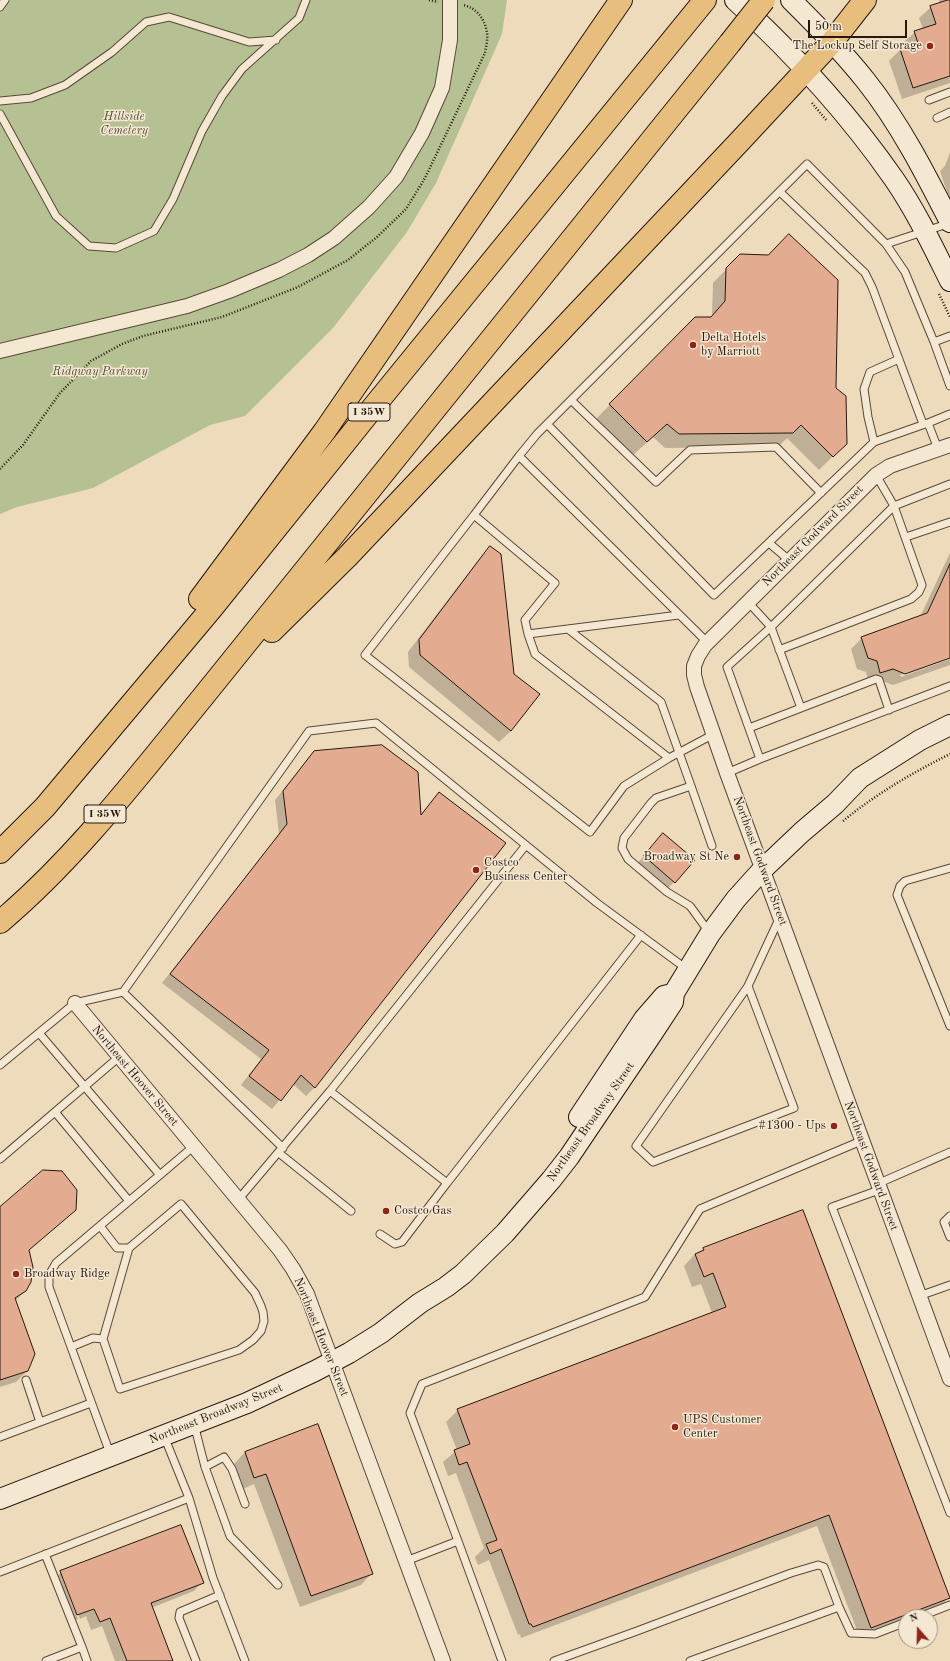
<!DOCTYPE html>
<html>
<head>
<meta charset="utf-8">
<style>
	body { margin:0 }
	#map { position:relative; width:950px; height:1661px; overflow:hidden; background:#eedbbc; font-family:"Old Standard TT",serif }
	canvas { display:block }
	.north { position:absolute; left:898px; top:1609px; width:40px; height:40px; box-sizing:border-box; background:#f4e8d3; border:1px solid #a29484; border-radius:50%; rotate:340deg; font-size:11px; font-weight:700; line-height:16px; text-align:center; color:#27170d }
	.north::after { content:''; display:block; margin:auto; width:14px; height:18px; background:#8f2418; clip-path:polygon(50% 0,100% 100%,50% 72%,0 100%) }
	.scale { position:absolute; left:808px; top:20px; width:99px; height:18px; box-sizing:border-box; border:2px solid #27170d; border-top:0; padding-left:5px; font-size:12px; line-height:14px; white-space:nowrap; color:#27170d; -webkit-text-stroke:3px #f4e8d3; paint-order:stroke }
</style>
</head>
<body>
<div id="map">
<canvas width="950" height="1661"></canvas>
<div class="north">N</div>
<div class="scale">50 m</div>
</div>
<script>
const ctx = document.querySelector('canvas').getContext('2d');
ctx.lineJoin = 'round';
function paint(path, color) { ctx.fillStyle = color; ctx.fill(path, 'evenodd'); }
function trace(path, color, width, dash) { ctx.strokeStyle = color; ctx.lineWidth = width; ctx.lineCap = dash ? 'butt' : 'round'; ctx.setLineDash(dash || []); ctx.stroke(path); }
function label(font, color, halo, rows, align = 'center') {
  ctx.font = font + ' "Old Standard TT",serif'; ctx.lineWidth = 3; ctx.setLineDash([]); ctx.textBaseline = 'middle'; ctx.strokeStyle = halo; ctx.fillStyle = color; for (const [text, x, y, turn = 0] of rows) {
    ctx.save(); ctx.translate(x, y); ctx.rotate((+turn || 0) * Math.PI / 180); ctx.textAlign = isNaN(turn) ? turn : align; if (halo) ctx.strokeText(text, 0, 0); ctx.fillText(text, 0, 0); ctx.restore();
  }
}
const green = new Path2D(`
	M0,0H507L502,34L436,183L407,232L333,328L245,416L210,425L93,488L17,507L0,514Z`);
const shadow = new Path2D(`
	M939,0H950V83L902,99L889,61L901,49L905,48L903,43L915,32L923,29L919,18L931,7L940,4Z
	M950,152V201L940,171L945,166Z
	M740,255L835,389L846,443L819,470L787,438L778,447L665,448L653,437L633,455L596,419L695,318H710L712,316L713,283Z
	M490,548L511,731L499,742L409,667L408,652L479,559Z
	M950,553V657L900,675L901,677L950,659V665L893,685L880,680L869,684L866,672L857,669L851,649L862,638L920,617Z
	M314,752L420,815L439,794L504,844L314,1088L306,1096L293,1084L272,1109L241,1085L261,1059L162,983L279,834L275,800L306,761Z
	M663,834L674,882L666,890L636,865Z
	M0,1208L75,1210L28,1251L25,1291L15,1301L28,1370L16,1382L0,1387Z
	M704,1249L949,1597L938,1609L916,1617H906V1621L860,1638L817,1526L521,1638L520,1634L518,1635L489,1560L478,1565L475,1557L484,1548L456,1473L448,1476L443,1462L457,1450L446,1422L458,1410L712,1313L701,1284L692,1287L684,1266L695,1254Z
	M317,1426L372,1573L361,1585L300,1607L254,1484L243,1489L234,1464L245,1452Z
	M61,1572L202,1582L194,1591L151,1608L172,1661H115L102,1626L91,1630L86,1616L80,1619L63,1575H61L78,1619L69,1623L53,1581Z`);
const building = new Path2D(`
	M948,0H950V76L913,88L900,49L918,43L914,31L936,24L930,6Z
	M789,234L838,280L836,388L846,396L847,444L833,457L801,425L793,433L679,434L667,424L647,442L609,404L695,317H711L725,301L726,268L740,254L768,255Z
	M490,546L501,554L514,674L540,694L511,731L420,655L419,640Z
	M950,564V658L905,674L893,669L880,673L877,661L868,658L861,637L927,613Z
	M382,745L418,772L421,815L439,792L506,843L315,1088L301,1075L281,1101L249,1076L269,1050L170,974L287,824L283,791L314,751Z
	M663,833L695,860L675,883L644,856Z
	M43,1170L62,1171L77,1190L76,1210L29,1250L33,1267L31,1282L26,1291L15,1298L35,1354L28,1371L0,1380V1207Z
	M803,1210L950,1598L871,1628L829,1515L533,1627L531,1624H529L501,1549L490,1554L486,1544L497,1540L467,1462L459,1465L454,1450L470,1444L457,1409L726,1307L713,1273L704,1277L695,1254L704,1250L703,1248Z
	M318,1424L373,1574L311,1596L266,1474L254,1478L245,1452Z
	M181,1525L204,1583L151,1603L173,1661H127L110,1618L100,1622L94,1609L77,1615L60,1571Z`);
const path = new Path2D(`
	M429,0L438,2
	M812,103L827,121
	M939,294L950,317
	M0,469L23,445L60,393L91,361L122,344L143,336L222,317L298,287L348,260L377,237L406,209L425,178L485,53C486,47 488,39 487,33C485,19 477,8 463,5
	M843,821C876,794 912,773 950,754`);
const lane = new Path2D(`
	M0,7L5,0
	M929,100L950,92
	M0,101L31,98L65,85L112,52L146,22L169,17L249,42L276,40
	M0,114L56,216L89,246L116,248L154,231L173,199L202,131L222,96L242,69L299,18L306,0
	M937,118L950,112
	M780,192L865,273L872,287L923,424
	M886,244L905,272L934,342L950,336
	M934,342L950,386
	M571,400L656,482L690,450L776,447L821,493
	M547,424L714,595L874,442L928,423
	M874,442L868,417L864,389L870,372L899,359
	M938,449L928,423L950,414
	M519,456L474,515L555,583L525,620L528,634L679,615
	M950,484L894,506L771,627L727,667L760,759L950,686
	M474,515L365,655L590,832L624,786L669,758
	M906,537L950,522
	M769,543L789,560
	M748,602L771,627L801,708
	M568,629L661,702L691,786
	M528,634L535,654L669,758L714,734
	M707,642L519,456L537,434L807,164L886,244L950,223
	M779,650L911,599L919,592L922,585L894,506L876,475
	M749,728L876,679L879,680L889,710
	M727,773L760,759
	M950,868L905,881L900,886L897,895L950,1026
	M709,932L690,906L667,892L628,859L622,848L624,838L651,803L656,798L691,786L712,846
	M748,986L794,1108L653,1162L636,1146L748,986L780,917
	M39,1033L160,1175
	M0,1065L75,1003L123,992
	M330,1091L447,1183L641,935
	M55,1112L129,1201
	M283,1148L123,992L309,731L376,723L597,903L688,970
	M279,1153L351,1211
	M0,1159L119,1057
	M877,1184L950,1152
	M879,1190L832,1207L950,1513
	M238,1200L330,1091L526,845
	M950,1216L944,1222L950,1237
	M380,1234L395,1244L402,1242L447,1183
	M919,1296L950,1285
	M103,1339L129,1248
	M71,1347L93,1338L103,1339L120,1389L239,1350L253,1340L261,1331L264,1321L263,1312L261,1306L255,1293L181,1204L129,1248H117L100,1226
	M26,1380L40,1422
	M194,1424L205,1467L230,1536L278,1585
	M0,1437L91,1403
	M111,1456L49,1287V1275L56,1263L194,1146
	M205,1467L224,1457L232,1469L245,1504
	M189,1498L213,1578L245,1661
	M458,1541L410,1413L422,1384L645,1297L700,1209L861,1141
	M45,1554L82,1647L46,1661
	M406,1561L458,1541L502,1661
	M0,1572L189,1498L164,1436
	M919,1617L950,1605
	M82,1647L87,1661
	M196,1661L179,1618L180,1612L220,1595
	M554,1661L637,1631L791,1573L818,1565L824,1567L839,1607
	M690,1661L839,1607L851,1633L875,1634L906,1622`);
const street = new Path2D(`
	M0,351L187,306L229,291L279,270L308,255L334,238L369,207L396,177L422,133L442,88L450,40V0
	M950,445L890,466L876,475L705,645L698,656L694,666V675L697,687L727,773L950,1379
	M75,1003L280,1250L293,1269L307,1294L443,1661`);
const secondary = new Path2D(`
	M735,0C794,54 848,113 894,179C916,211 933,247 950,281
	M791,0C817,26 843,52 866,81C900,124 925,173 950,222
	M579,1117L644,1019L664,996L668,995
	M0,1499L247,1403L315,1371L349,1353L381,1333L420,1303L446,1287L463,1274L505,1233L551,1180L569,1157L654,1031L673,1002L674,993L688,970L710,934L736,899L763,869L802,832L835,804L860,778L920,740L950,725`);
const highway = new Path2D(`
	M200,599L324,432L621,0
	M272,631L347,557L740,141L832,42L865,0
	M0,852L45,807L212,608L375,405L705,0
	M0,922C77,857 139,775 202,698L730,43`);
const highwayBridge = new Path2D(`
	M730,43L764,0`);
const markers = [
	[930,46,4,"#8f2418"],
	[693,345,4,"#8f2418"],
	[737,857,4,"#8f2418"],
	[476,870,4,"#8f2418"],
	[834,1126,4,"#8f2418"],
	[386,1211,4,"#8f2418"],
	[16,1274,4,"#8f2418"],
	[675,1427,4,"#8f2418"]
];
const shields = [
	[369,412,42],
	[105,814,42]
];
const shieldNames = [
	["I 35W",369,412],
	["I 35W",105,814]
];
const poiNames = [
	["The Lockup Self Storage",922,46,"right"],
	["Delta Hotels",701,338],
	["by Marriott",701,352],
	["Broadway St Ne",729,857,"right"],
	["Costco",484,863],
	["Business Center",484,877],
	["#1300 - Ups",826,1126,"right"],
	["Costco Gas",394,1211],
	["Broadway Ridge",24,1274],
	["UPS Customer",683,1420],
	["Center",683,1434]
];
const parkNames = [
	["Hillside",124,117],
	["Cemetery",124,131],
	["Ridgway Parkway",100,372]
];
const streetNames = [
	["Northeast Godward Street",813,536,-45],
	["Northeast Godward Street",760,861,70],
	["Northeast Hoover Street",135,1076,50],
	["Northeast Broadway Street",591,1122,-55],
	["Northeast Godward Street",871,1166,70],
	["Northeast Hoover Street",321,1337,68],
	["Northeast Broadway Street",216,1414,-22]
];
paint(green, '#b6c193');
paint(shadow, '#0003');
paint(building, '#e3ac90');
trace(building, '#27170d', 1);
trace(lane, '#594839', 9);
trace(street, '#594839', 16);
trace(secondary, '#27170d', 22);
trace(highway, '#27170d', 24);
trace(path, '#27170d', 2.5, [1, 2]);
trace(lane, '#f4e8d3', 7);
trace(street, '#f4e8d3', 14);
trace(secondary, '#f4e8d3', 20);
trace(highway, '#e7be7e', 22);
trace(highwayBridge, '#27170d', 24, []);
trace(highwayBridge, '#e7be7e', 22);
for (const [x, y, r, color] of markers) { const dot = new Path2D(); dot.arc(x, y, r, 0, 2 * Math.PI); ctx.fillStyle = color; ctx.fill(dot); trace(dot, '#f4e8d3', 1.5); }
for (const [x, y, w] of shields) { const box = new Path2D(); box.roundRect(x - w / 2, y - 9, w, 18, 3); ctx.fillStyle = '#f4e8d3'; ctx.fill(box); trace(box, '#27170d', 1); }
label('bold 11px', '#27170d', null, shieldNames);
label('12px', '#27170d', '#f4e8d3', poiNames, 'left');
label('italic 12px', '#524a35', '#f4e8d3', parkNames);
label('12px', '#27170d', '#f4e8d3', streetNames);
</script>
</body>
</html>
